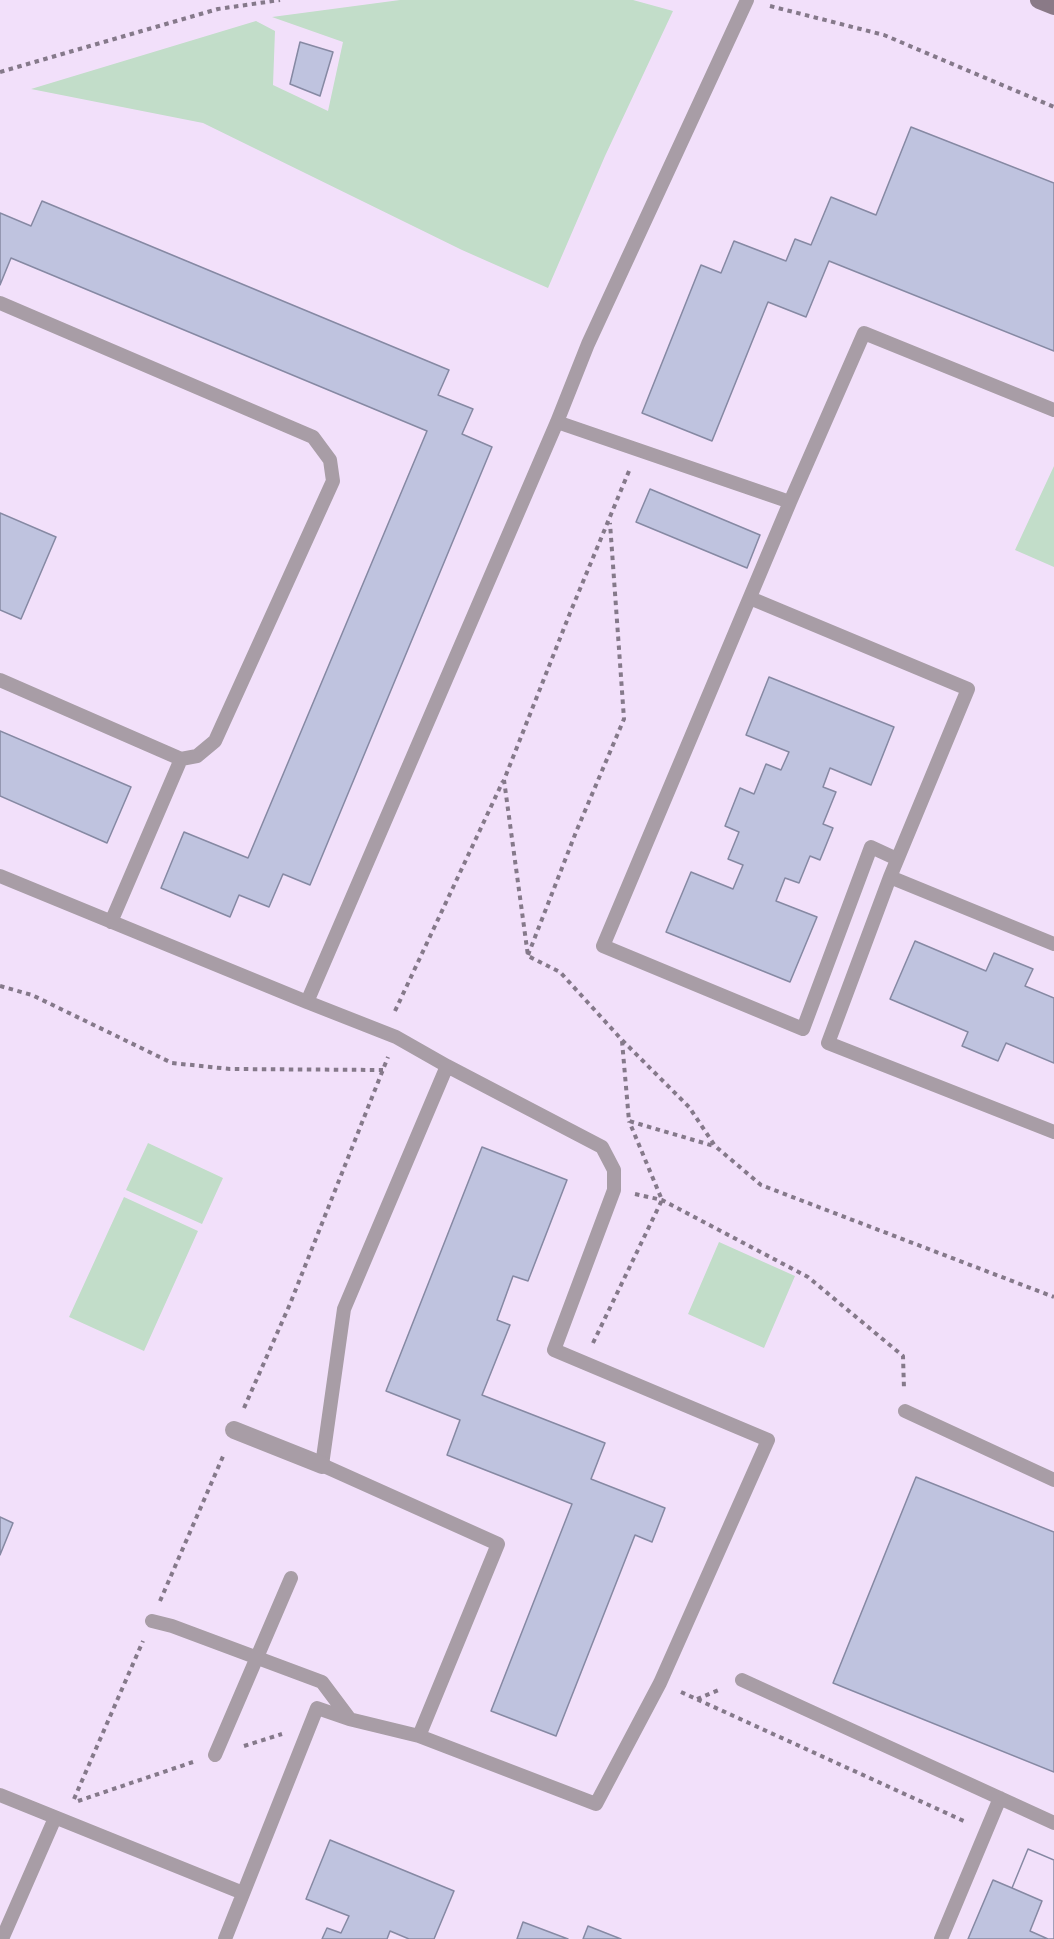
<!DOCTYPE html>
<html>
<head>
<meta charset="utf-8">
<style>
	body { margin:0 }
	canvas { display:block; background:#f2e0fa }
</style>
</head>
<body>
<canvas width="1054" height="1939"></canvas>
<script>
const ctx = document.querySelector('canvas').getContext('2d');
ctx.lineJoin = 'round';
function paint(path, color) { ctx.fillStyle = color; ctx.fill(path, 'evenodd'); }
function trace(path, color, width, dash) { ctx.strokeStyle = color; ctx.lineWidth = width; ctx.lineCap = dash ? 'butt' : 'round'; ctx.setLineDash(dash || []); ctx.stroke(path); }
const green = new Path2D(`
	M400,0H633L673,11L605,156L548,288L462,250L203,123L31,89L256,21L275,31L273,85L328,111L343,42L272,17Z
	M1054,466V567L1015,550Z
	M148,1143L223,1178L202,1224L126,1190Z
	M124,1197L198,1231L144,1351L69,1317Z
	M719,1242L795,1276L764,1348L688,1314Z`);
const building = new Path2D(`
	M300,42L333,52L320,96L290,84Z
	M911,127L1054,183V351L829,261L806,317L768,302L712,441L642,413L701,265L721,273L734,241L786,261L795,239L811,245L831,197L876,215Z
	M42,201L449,370L438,395L473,409L462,434L492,447L310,885L283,874L269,907L239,895L230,917L161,888L184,832L248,858L427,431L11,258L0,285V213L31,226Z
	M650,489L760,535L747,568L636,522Z
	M0,513L56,537L21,619L0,610Z
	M769,677L894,727L871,785L830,768L823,787L836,792L823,824L833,828L820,860L810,856L799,883L785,878L776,901L817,917L790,982L666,932L691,872L733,889L743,865L728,859L739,832L725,826L740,788L754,794L766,764L781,770L789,752L746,735Z
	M0,731L131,787L107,843L0,796Z
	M915,941L986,971L994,953L1033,969L1025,986L1054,998V1063L1006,1043L998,1061L962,1046L968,1032L890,999Z
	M482,1147L567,1180L528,1281L513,1276L497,1320L510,1325L482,1395L605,1443L591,1479L665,1508L652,1542L635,1535L556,1736L491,1711L572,1504L447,1455L460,1420L386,1391Z
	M916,1477L1054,1532V1772L833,1683Z
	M0,1517L13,1523L0,1555Z
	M330,1840L454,1891L434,1939H409L390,1931L387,1939H322L327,1928L341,1933L349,1916L306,1899Z
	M1028,1849L1054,1860V1939H1048L1030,1931L1042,1901L1012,1888Z
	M1028,1849L1054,1860V1939H968L993,1880L1012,1888Z
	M523,1922L568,1939H517Z
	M588,1926L621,1939H583Z`);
const path = new Path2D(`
	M770,6L884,35L1054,107
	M0,72L218,9L280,0
	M629,471L570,613L504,780L528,956L560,972L622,1040L689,1107L715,1146L761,1185L1054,1297
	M528,955L576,832L624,719L610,523
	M0,986L32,995L172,1063L230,1069L383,1070
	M395,1011L503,781
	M622,1041L629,1121L714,1146
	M635,1194L662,1200L808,1277L903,1356L904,1389
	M593,1343L662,1200L629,1121
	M244,1408L290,1304L388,1057
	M160,1601L224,1454
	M681,1692L966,1822
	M697,1699L721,1689
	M244,1746L282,1734
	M74,1799L143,1641
	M78,1801L193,1762`);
const lane = new Path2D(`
	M0,303L313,437L330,460L333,481L215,741L197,756L181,759
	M557,422L790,502L864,333L1054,410
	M790,502L603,946L803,1029L871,847L897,859
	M750,598L968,689L890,877L828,1043L1054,1132
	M0,680L181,759L111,922
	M0,876L307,1002
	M890,877L1054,944
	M905,1411L1054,1480
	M152,1621L172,1626L322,1682L349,1718
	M742,1680L1054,1823
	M419,1736L498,1544L322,1465L344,1309L447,1066
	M215,1755L291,1578
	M0,1795L243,1893
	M2,1939L55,1818
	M225,1939L317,1708L349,1719L419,1736L596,1804L660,1683L768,1440L554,1350L614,1190V1170L602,1147L447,1066L396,1037L307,1002L557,422L588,344L747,0
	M941,1939L1000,1798`);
const street = new Path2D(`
	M234,1430L322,1465`);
const secondary = new Path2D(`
	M1039,0L1054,6`);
paint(green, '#c2ddc9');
paint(building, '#bfc3df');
trace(building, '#8689a3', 1.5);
trace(path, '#85798a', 4, [4.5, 4.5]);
trace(lane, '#a89da6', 14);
trace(street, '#a89da6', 18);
trace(secondary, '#8a7a87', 18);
</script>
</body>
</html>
